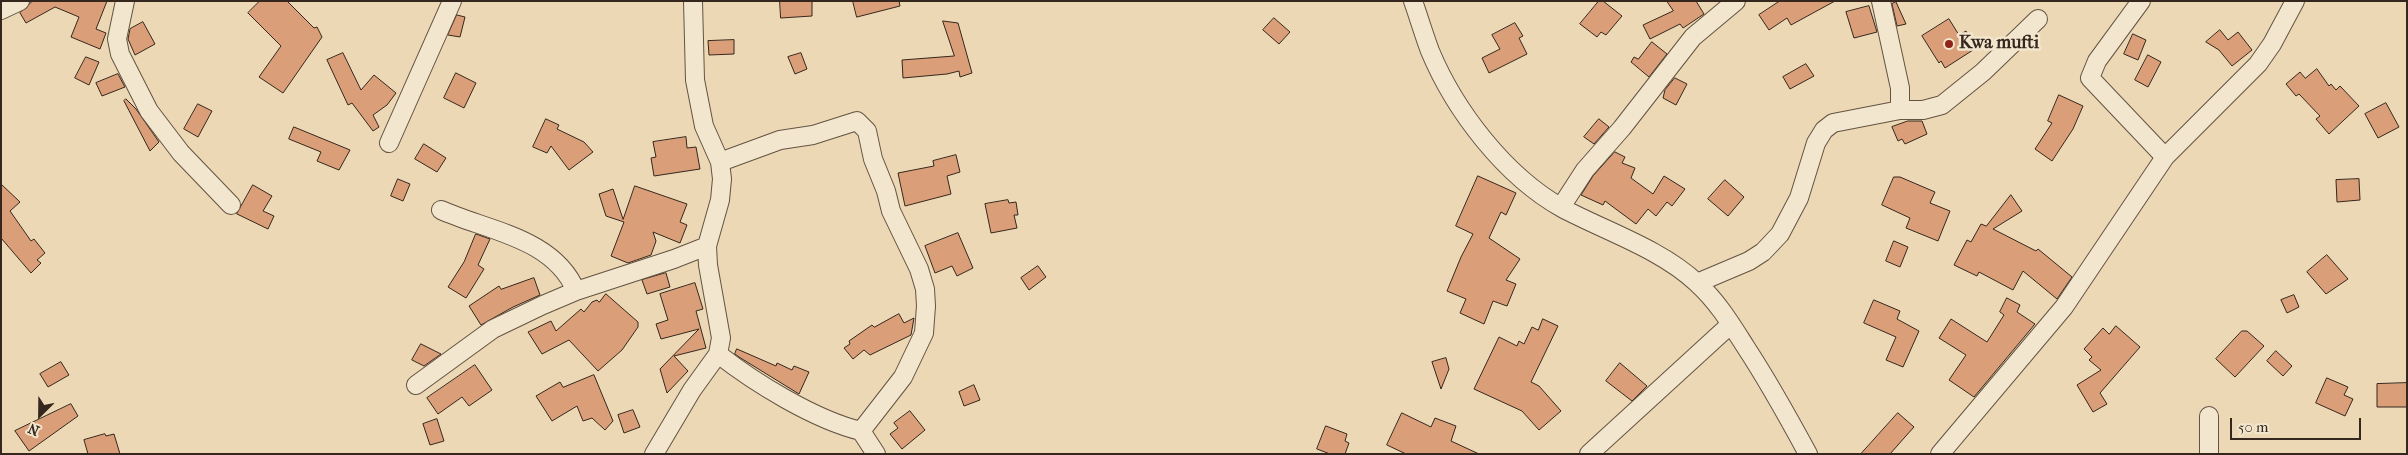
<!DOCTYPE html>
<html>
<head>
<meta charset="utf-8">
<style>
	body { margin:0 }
	#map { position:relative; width:2408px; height:455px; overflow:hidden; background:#ecd8b4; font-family:"IM FELL French Canon",serif }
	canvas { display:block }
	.frame { position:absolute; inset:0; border:2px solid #35271d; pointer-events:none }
	.north { position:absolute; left:15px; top:390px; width:50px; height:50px; -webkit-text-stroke:4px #f3e6ce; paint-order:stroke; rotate:203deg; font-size:14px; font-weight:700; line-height:20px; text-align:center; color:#35271d }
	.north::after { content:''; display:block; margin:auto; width:18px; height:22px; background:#35271d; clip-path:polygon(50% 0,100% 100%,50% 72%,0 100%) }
	.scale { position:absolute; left:2230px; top:418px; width:131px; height:22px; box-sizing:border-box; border:2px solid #35271d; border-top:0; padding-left:6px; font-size:15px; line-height:18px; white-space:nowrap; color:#35271d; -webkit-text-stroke:4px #f3e6ce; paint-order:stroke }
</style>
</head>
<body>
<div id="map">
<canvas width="2408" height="455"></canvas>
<div class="frame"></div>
<div class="north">N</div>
<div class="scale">50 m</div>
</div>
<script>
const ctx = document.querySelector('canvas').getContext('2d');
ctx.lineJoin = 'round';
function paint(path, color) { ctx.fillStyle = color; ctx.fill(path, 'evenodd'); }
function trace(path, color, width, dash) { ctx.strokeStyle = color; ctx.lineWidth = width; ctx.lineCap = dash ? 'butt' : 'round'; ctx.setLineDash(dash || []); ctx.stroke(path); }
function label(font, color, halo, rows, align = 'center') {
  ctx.font = font + ' "IM FELL French Canon",serif'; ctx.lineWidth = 5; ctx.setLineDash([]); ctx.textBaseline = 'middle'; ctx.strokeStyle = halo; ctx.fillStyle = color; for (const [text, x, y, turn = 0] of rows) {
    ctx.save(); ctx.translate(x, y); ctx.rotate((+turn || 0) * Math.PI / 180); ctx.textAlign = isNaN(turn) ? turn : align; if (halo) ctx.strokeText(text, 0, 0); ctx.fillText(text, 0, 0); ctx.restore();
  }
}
const building = new Path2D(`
	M33,1H107L96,29L106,33L100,49L71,37L79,17L55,7L26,23L20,13Z
	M260,1H287L314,28L317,27L322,37L283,93L259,77L281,46L248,13Z
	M780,1H812V16L781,18Z
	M853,1H899L900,6L857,17Z
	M1599,1H1603L1622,16L1606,35L1601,32L1597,37L1580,24Z
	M1667,1H1696L1704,14L1683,28L1680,24L1650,39L1643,25L1673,11Z
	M1780,1H1835L1791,25L1787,18L1769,30L1759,15Z
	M1896,2L1906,24L1897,26L1892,4Z
	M1869,6L1877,32L1854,38L1846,12Z
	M457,15L465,17L460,37L448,35Z
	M1274,18L1290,32L1279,44L1263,30Z
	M1949,19L1959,35L1966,31L1973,43L1969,45L1973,50L1945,68L1941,61L1939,63L1922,36Z
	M943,21L958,23L972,73L960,77L959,71L947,74L903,78L902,60L954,56Z
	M143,22L155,44L135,55L128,39L130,29Z
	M1515,23L1523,36L1519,38L1527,54L1489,73L1482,58L1500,49L1492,35Z
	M2220,30L2228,40L2238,32L2252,50L2232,66L2219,50L2206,42Z
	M2133,34L2146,40L2138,60L2124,54Z
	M734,40V54L709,55L708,41Z
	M1652,42L1667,54L1649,77L1631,62L1634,57L1638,59Z
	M343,53L361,90L374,75L396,93L387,105L373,115L379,127L373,131L352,103L348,105L327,60Z
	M801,53L807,69L795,74L788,57Z
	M2148,55L2161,62L2148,87L2135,80Z
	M86,57L99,62L89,85L75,78Z
	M1806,64L1814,76L1790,89L1783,77Z
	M2317,69L2329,86L2331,84L2336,90L2340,86L2359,106L2329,134L2316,119L2320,116L2299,94L2296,96L2286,84L2300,72L2305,78Z
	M456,73L476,83L464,108L444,98Z
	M118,74L125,87L102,96L96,83Z
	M1675,78L1687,84L1676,105L1663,98L1665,90Z
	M2059,95L2083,106L2073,129L2052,161L2035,149L2052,123L2048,121Z
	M126,99L136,109L159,142L150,151L124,101Z
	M2386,103L2399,127L2378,138L2365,114Z
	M198,104L212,111L198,137L184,129Z
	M546,119L559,125L557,129L584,142L593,152L569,170L551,146L547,153L533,147Z
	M1599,119L1609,127L1594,144L1584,137Z
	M1908,121H1922L1927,134L1905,144L1902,139L1898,141L1892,127Z
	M294,127L350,150L339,170L317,161L321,152L289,139Z
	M686,137L687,148L696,147L700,169L654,176L651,158L656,157L653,142Z
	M424,144L446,158L437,172L415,159Z
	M1615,152L1625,157L1622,163L1635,168L1631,178L1653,194L1664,176L1685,189L1672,206L1667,202L1656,216L1648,209L1636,224L1605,201L1603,205L1581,195L1593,176Z
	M956,155L960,172L947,176L951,194L905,206L898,173L934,166L933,161Z
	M1478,176L1516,193L1506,215L1501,212L1489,238L1520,259L1506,280L1516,284L1507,306L1493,301L1484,324L1460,313L1466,299L1447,291L1461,257L1473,234L1456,226Z
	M1894,177H1900L1935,192L1930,203L1950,211L1938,241L1906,228L1910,218L1882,205Z
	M398,179L410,184L403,201L391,196Z
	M2359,179L2360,200L2337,202L2336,180Z
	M1725,180L1744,197L1728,216L1708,199Z
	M1,184L20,202L10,211L31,241L34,239L45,253L37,260L41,263L31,273L1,238Z
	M253,185L272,196L263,211L274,216L268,229L237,214Z
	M635,186L687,204L680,222L687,225L680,243L653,232L656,241L651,255L628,263L611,256L624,222L606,216L599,194L613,189L623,219Z
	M2011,195L2022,211L1993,229L2036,251L2038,249L2072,277L2057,299L2023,271L2013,290L1979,272L1977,276L1954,265L1967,240L1971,242L1981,224L1986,226Z
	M1008,200L1009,203L1016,202L1018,215H1014L1017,228L991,233L985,204Z
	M958,233L973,268L957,276L952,266L935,273L925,246Z
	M476,234L490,239L478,265L484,269L466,298L448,287L464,262Z
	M1894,241L1908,247L1900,267L1886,261Z
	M2327,255L2348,279L2326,294L2307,272Z
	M1038,266L1046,277L1029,290L1021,278Z
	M666,273L670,287L647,294L642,280Z
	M534,278L540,295L513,307L481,325L469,306L499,286L501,289Z
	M695,283L703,309L696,311L706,348L674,356L688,371L667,393L660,369L699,329L661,339L656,324L668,320L660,294Z
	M606,294L638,322V327L622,350L598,371L569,340L542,354L528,332L551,321L556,331L581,309L584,312L592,302L597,300L599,302Z
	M2294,295L2299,307L2287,313L2281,300Z
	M2007,298L2020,305L2017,312L2035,324L1974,397L1949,380L1966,355L1939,338L1951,319L1987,342L2004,315L2000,312Z
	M1874,300L1900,311L1897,319L1919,331L1903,367L1886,360L1896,337L1864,323Z
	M899,314L904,323L914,318L911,335L870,355L864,350L853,359L844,348L850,344L849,341L872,325L874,327Z
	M1543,319L1558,326L1531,382L1539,386L1561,411L1539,430L1522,411L1474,389L1499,337L1517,346L1519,341L1524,344L1532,327L1538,330Z
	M2116,326L2140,347L2100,393L2107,404L2093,412L2077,385L2101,370L2089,360L2092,357L2084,349L2103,328L2109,334Z
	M2242,331H2247L2264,346L2235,377L2216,359Z
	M421,344L441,354L424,366L412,360Z
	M737,349L776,366L777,363L792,370L794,366L809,372L799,394L739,357L735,354Z
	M2276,351L2292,366L2283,376L2267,361Z
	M1446,358L1449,369L1441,389L1432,362Z
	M61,362L69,375L48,387L40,374Z
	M1620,363L1647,386L1632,401L1606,381Z
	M475,365L492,390L469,406L462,397L438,414L427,398Z
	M594,375L613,421L605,430L592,418L583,421L577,406L552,421L536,396L560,382L563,387Z
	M2327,378L2348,387L2344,395L2353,399L2345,416L2316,403Z
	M2407,383V407H2377V384Z
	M974,385L980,400L964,406L959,392Z
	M71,404L78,416L29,451L15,431Z
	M633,410L640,427L624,433L618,415Z
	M910,411L925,430L902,449L890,434L898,428L894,423Z
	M1402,413L1431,427L1435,418L1456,426L1451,441L1479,454H1406L1387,445Z
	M1898,413L1914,427L1905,437L1890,454H1861Z
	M437,419L444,441L430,445L423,424Z
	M1326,426L1347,434L1345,441L1349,443L1345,454H1330L1317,449Z
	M105,434L106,436L114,434L120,454H88L84,440Z`);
const street = new Path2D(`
	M125,1L117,39L120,54L149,111L181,153L231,205
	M1413,1C1419,18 1424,35 1430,51C1455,111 1505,176 1562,208C1605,231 1661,249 1697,283C1717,301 1731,324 1745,346C1768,381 1788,417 1808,454
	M1881,1L1900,88V110
	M2141,1L2097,61L2090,78L2165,157
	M1,10L20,1
	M389,143L452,1
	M720,162L780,140L813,135L857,121L867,131L873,159L886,191L891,211L919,269L925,289L926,306L924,333L903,377L861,431
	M1561,207L1585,170L1622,128L1693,37L1736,1
	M441,210C488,231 554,238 576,291
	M1697,283L1749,261L1763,252L1780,234L1799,198L1816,143L1824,130L1833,123L1900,110H1923L1942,105L1983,72L2038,19
	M718,354C755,383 815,420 861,431L876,454
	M416,385L493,329L543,305L576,291L674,259L707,246
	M654,454L692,390L718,354L721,338L708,265L707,246L720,200L722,179L720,162L704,126L695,80L693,1
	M1589,454L1731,324
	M1940,454L2064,307L2165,157L2258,64L2272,44L2295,1
	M2209,454V416`);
const markers = [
	[1949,44,5,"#8f2418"]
];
const poiNames = [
	["Kwa mufti",1959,44]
];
paint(building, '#da9f79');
trace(building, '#35271d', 1);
trace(street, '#635343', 20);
trace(street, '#f3e6ce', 18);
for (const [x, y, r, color] of markers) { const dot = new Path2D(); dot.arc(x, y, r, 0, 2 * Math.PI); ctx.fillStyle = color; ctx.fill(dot); trace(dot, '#f3e6ce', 2); }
label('bold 18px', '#35271d', '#f3e6ce', poiNames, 'left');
</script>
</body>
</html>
